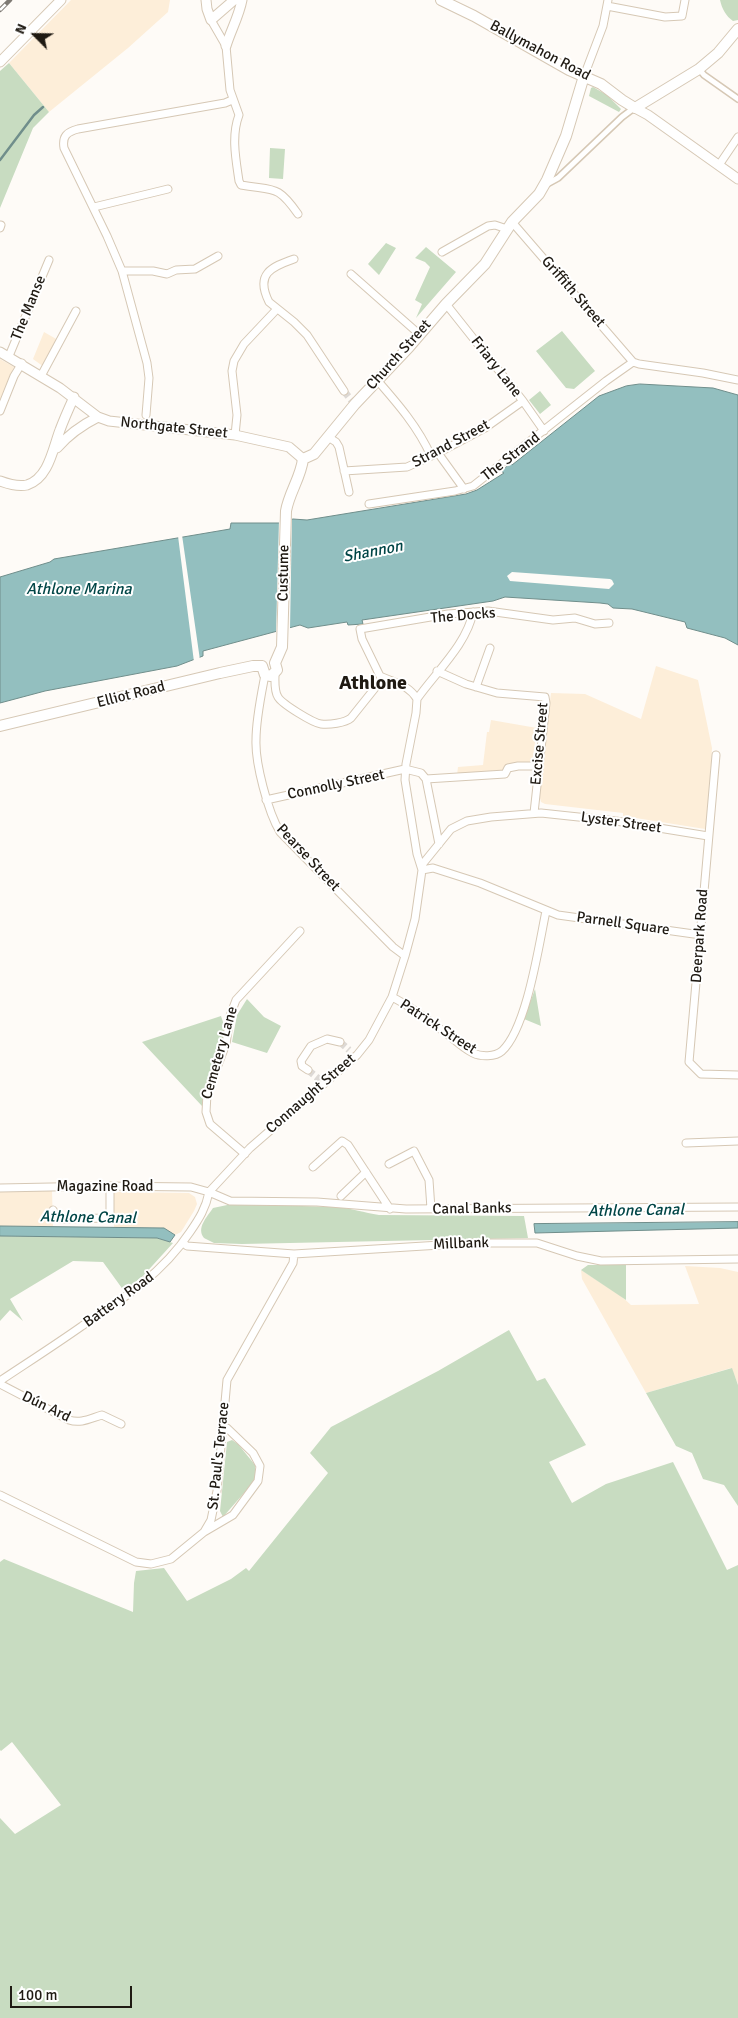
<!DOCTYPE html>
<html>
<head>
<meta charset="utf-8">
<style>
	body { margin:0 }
	#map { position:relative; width:738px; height:2018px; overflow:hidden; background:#fefbf7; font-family:Signika,sans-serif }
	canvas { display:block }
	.north { position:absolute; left:10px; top:10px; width:50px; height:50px; -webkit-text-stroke:4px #fff; paint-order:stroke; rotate:293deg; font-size:14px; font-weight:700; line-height:20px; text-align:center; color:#1f1a13 }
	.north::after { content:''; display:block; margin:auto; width:18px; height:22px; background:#1f1a13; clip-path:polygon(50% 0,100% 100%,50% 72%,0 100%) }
	.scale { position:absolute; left:10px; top:1986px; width:122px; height:22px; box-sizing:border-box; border:2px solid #1f1a13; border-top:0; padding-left:6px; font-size:15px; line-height:18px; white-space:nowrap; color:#1f1a13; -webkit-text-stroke:4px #fff; paint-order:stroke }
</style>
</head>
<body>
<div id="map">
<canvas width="738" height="2018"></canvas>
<div class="north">N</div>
<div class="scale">100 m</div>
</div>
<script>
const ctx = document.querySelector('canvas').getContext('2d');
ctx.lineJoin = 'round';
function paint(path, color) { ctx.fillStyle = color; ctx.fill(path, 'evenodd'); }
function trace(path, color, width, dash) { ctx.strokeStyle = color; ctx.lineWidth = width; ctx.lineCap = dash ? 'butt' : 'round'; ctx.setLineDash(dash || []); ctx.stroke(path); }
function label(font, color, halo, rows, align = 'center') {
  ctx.font = font + ' Signika,sans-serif'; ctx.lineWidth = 4; ctx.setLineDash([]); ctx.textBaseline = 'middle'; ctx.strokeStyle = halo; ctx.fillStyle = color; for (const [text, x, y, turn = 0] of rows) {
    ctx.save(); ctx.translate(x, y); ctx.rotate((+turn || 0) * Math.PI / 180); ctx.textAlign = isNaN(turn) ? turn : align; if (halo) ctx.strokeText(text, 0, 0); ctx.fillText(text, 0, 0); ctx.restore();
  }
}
const built = new Path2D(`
	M71,0H170L168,12L128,48L49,112L9,63Z
	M44,332L58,340L44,367L33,359Z
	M0,359L14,367L0,400Z
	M656,666L698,680L712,748L708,823L705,829L623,816V813L545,804L541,802L538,791L551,693L585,694L641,719Z
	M491,720L537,728L532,763L504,772L457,775L458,767L483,765L487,732H489Z
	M0,1191H52L53,1227L0,1226Z
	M113,1192L189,1193L195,1197L197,1204L194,1211L181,1232L175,1235L164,1228L114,1227Z
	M685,1266L720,1268L738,1272V1384L731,1368L646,1393L582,1279L581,1270L620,1295L631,1305L699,1304Z`);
const green = new Path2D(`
	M720,0H738V20L733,21C726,16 722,9 720,0Z
	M9,63L49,112L33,128L0,208V71Z
	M593,87L607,95L621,109L619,112L589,96L591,88Z
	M270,148L285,149L283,179L269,178Z
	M386,243L396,248L379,275L368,264Z
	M426,247L456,272L416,318L422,304L415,300L430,267L425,262L415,258Z
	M562,331L595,371L574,389L566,388L536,351Z
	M540,391L551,405L540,414L529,400Z
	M535,989L541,1026L524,1019Z
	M247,999L264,1017L281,1026L267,1053L232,1042L237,1015Z
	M221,1016L226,1031L222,1047L203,1098L202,1106L142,1042Z
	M232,1204L337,1207C352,1208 364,1213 379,1215L524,1216L528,1238L242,1244L214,1243L204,1238C196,1228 207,1217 213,1208Z
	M0,1236L157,1238L173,1243L143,1276L124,1291L103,1262L73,1261L10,1299L23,1321L10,1310L0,1321Z
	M588,1265H626V1300L581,1270Z
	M509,1330L537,1381L545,1378L586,1445L549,1462L572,1503L606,1484L673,1462L727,1570L738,1565V2018H0V1818L15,1834L61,1805L12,1742L1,1751L0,1750V1562L4,1559L133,1612L134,1583L136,1571L164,1568L187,1601L231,1579L246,1568L249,1571L328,1473L310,1453L331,1427L438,1371Z
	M732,1368L738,1385V1506L724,1485L703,1479L692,1453L676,1446L646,1393Z
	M232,1440L238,1444L255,1465L256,1476L251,1485L223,1517L220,1511L227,1442Z`);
const water = new Path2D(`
	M640,384L713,388L738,395V645L725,638L687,628L685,622L632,609L613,608L608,604L600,603L505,597L493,601L362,620L363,624L348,625L347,622L308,628L300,625L203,651V656L177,666L45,691L0,703V577L50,562L54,559L230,529L231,523H279L293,519L307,520L466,494L477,490L504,473L501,471L511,463L512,465L599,396L626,386Z
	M738,1222V1228L535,1233L534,1224Z
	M0,1226L164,1228L175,1235L170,1242L157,1238L0,1236Z`);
const pier = new Path2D(`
	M292,517L290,629L276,633L279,520Z
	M182,535L200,660L194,662L178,536Z
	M512,572L610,579L612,580L614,584L609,589L510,581L507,576Z`);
const stream = new Path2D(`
	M0,160L34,115L43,107`);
const minorTunnel = new Path2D(`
	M344,391L352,401
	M340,1042L349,1050
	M308,1070L320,1080`);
const pedestrian = new Path2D(`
	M699,69L704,75L738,99
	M547,184L558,178L622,117L634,108`);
const minor = new Path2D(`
	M607,6L665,17L682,16L685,0
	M211,20L226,46L230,90L239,115C231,136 236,160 239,181L241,185C274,191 277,184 298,214
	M584,76L603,26L608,0
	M719,165L738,137
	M94,207L168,189
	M512,222L633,362L639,364L703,373L738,380
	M0,228L1,225
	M442,252L488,226L495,225L507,229
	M294,259C271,267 255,274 269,302L294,322L307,335L344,391
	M122,271H153L167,274L176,270L195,269L218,256
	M351,274L419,334
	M446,304L523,401L544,431
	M9,356L49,260
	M41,376L76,311
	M377,380C398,404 418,427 431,456
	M0,411L14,376L22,363
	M146,415L149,378L147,363L122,271L107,236L64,148C62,136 67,132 78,129L225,103L232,100
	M235,435L237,415L232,371L234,361L244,344L277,309
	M328,437L336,442L339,447L349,492
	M438,453L464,489
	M344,471L407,467L438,453L485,428L523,401
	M369,504L455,491L473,486L606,381L633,362
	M437,671L466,684L497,693L545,697L546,703L534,813
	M275,674C275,681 274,691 278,697C282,704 313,723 321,724C329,725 345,723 351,718L383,678
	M265,675C261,696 256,719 256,740C255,763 268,812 280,832L393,947L405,956
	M476,687L490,648
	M417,699C408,684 394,683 380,676L362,639L360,629L448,614L488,611L553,620L575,618L595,624L609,623
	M417,699C436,672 467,644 473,612
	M716,755L689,1062L701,1074L738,1075
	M405,769L421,773L426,779L439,844
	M426,779L505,774L508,768L518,766H539
	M266,800L405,769
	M421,866L451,829L467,821L491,817L541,813L616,821L708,836
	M422,870L433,868L480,883L558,915L701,935
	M392,997C414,1008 432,1023 451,1037C458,1043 465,1049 473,1053C481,1057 495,1057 502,1051C527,1028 539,944 546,911
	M308,1070L302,1066L301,1061L311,1046L327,1039L340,1042
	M686,1143L738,1141
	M245,1154L210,1124L206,1112L207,1094L226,1044L230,1016L236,1000L300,931
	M389,1164L414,1151L429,1180L431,1209
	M313,1167L342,1141L348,1145L390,1209
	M0,1188L102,1186L191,1187L209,1192L230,1201L317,1202L406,1209L738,1207
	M209,1192L250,1148L357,1055L369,1040L392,997L405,956L415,919L422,870L417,854L405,780L406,764L416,713L417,699
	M341,1196L366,1172
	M53,1210L57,1217L62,1219L108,1218L110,1214V1186
	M183,1243L187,1246L294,1254L473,1243H537L577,1256L601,1261L738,1259
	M0,1381C27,1363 55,1345 82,1326C123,1299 162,1274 190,1232C199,1219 206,1208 209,1192
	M0,1384L69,1420C81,1424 91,1418 102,1415L121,1424
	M0,1495L136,1562L151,1564L171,1559L204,1532L211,1520L217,1491L227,1380L293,1263L294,1254
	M204,1532L233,1515L258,1481L260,1466L253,1453L227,1428H223`);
const tertiary = new Path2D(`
	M206,0L207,9L211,20L234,0
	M226,46C231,30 239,16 242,0
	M0,62L61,0
	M635,108L648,115L738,179
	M0,352L60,388L98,417L109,421L235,435L289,447L303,459
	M57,448C69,434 82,425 98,417
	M0,481C8,484 18,487 27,485C49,478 53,448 60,430C64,419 69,408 74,397`);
const secondary = new Path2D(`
	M441,0L474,16L569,70L601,84L622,100L635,108L699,69L718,53L738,29
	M262,666L265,675L271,676L277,670L275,663L282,647L286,511C289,493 301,477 303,459L314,454L355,404L409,347L446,304L485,264L512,222L539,194L547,180L566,136L584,76
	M0,726L220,673L253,666H262`);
const rail = new Path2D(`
	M0,10L10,0`);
const streetNames = [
	["Ballymahon Road",540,51,28],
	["Griffith Street",573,292,49],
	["The Manse",29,308,-68],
	["Church Street",399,355,-48],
	["Friary Lane",496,367,52],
	["Northgate Street",174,428,6],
	["Strand Street",451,444,-28],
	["The Strand",511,457,-38],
	["Custume",284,573,-89],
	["The Docks",463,616,-5],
	["Elliot Road",131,695,-14],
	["Excise Street",540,744,-85],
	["Connolly Street",336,785,-12],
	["Lyster Street",621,823,8],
	["Pearse Street",308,858,47],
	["Parnell Square",623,924,8],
	["Deerpark Road",700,936,-86],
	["Patrick Street",438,1027,33],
	["Cemetery Lane",220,1053,-74],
	["Connaught Street",311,1094,-41],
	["Magazine Road",105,1187],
	["Canal Banks",472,1209,-1],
	["Millbank",461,1244,-2],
	["Battery Road",119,1300,-36],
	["Dún Ard",46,1407,26],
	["St. Paul's Terrace",219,1456,-84]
];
const waterNames = [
	["Shannon",373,552,-11],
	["Athlone Marina",79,590],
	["Athlone Canal",636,1211,-1],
	["Athlone Canal",88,1218,1]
];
const districtNames = [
	["Athlone",373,684]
];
paint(built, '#fdeed9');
paint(green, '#c8dcc1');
paint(water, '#93bfbf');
trace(water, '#708e8b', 1);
paint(pier, '#fefbf7');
trace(stream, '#708e8b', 2.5);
trace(minorTunnel, '#ddd9d5', 7, [7, 3.5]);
trace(pedestrian, '#d6c8b5', 8);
trace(minor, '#d6c8b5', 9);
trace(tertiary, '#d6c8b5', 11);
trace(secondary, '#d6c8b5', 12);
trace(pedestrian, '#fff', 5);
trace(minor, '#fff', 7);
trace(tertiary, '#fff', 9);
trace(secondary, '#fff', 10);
trace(rail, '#7e7a74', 4.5);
trace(rail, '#fff', 2.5, [8]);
label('15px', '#1f1a13', '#fff', streetNames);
label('italic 16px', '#004546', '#fff', waterNames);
label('bold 20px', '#1f1a13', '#fff', districtNames);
</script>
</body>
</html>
